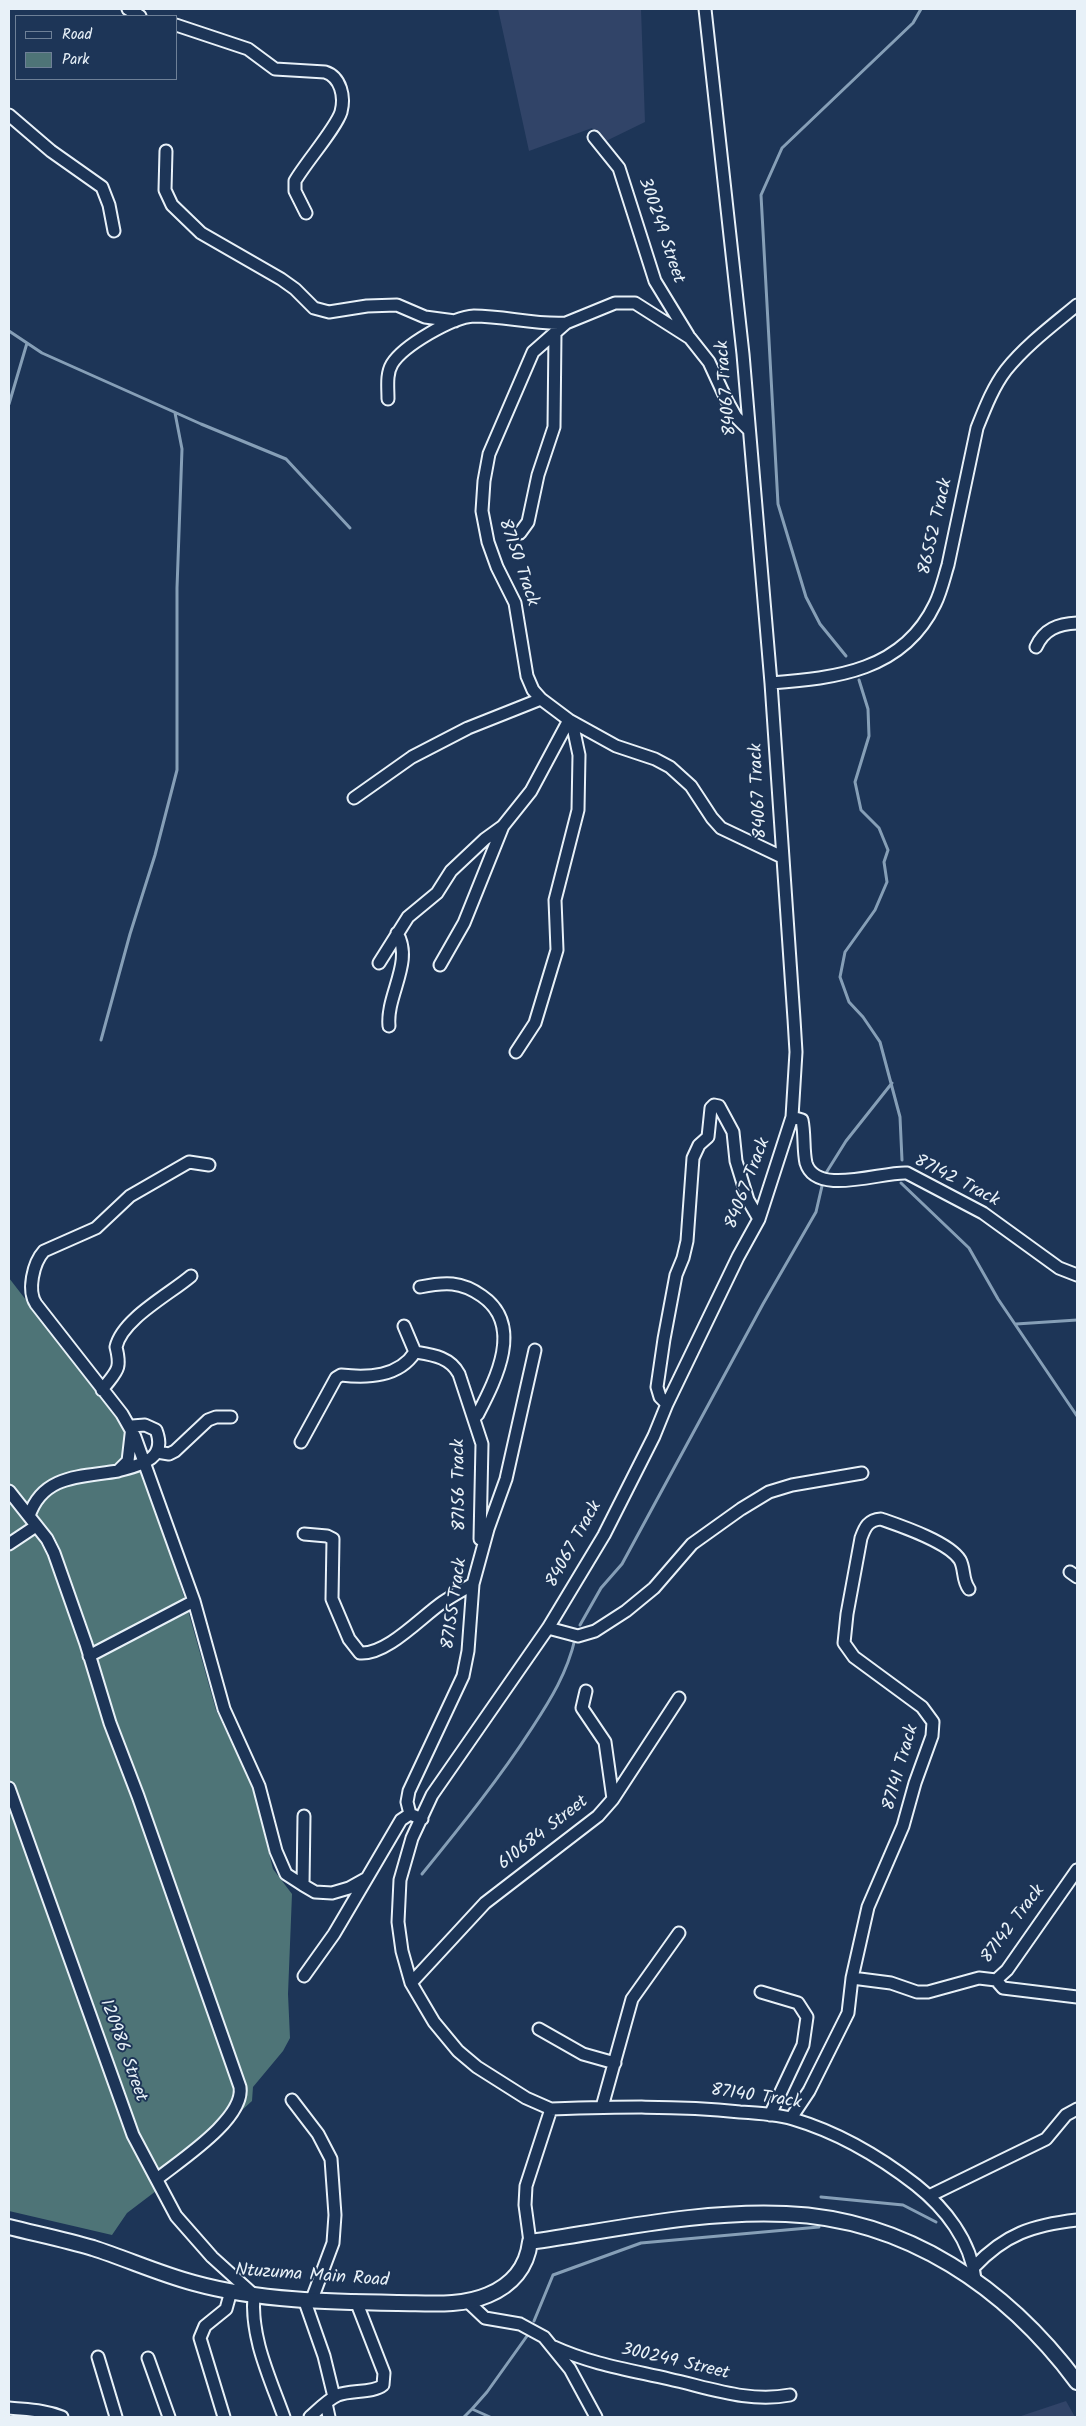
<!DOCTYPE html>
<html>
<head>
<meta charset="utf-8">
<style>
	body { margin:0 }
	#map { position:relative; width:1086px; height:2426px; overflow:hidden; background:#1d3557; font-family:Kalam,sans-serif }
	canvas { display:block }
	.frame { position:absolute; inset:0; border:10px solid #e8f1f8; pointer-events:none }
	.legend { position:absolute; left:15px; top:15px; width:162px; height:65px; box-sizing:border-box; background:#1d3557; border:1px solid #6e8097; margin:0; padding:6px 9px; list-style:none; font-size:15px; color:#e8f1f8 }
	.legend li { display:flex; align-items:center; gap:10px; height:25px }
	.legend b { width:25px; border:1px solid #6e8097 }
</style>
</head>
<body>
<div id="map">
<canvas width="1086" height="2426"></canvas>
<div class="frame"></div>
<ul class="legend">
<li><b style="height:6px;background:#1d3557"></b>Road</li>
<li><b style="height:14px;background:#4e7477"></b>Park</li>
</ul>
</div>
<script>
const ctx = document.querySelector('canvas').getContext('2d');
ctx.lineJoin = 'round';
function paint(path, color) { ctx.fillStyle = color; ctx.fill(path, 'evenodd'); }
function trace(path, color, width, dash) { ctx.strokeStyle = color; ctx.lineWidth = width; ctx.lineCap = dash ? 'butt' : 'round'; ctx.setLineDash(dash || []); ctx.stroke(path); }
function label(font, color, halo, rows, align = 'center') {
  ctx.font = font + ' Kalam,sans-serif'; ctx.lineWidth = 4; ctx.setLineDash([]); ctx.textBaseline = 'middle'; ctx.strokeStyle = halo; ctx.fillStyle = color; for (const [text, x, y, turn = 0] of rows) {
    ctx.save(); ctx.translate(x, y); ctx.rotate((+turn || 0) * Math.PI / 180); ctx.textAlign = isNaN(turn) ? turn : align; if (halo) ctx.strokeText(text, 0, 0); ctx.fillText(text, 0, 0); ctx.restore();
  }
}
const built = new Path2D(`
	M498,9H641L645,122L604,142L592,128L529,151Z
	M1066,2401L1075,2417H1018Z`);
const green = new Path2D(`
	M9,1278L126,1429L134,1442L186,1603L216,1710L252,1785L273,1869L292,1894L288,1994L290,2038L283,2051L253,2087L252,2101L167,2178L156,2191L127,2213L112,2235L9,2211Z`);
const stream = new Path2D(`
	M9,331L42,353L201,424L286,459L350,528
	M9,404L27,343
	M846,656L820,624L806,597L778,504L761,195L782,148L913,23L921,9
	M859,680L868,709L869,736L855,782L861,810L879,828L888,850L884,862L887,882L875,910L845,952L840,977L849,1002L863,1017L880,1042L900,1117L902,1160
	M101,1040L130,934L155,855L177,770V588L182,449L175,413
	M826,1173L846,1141L892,1083
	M901,1183L969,1248L998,1299L1077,1416
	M1016,1324L1077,1320
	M580,1625L601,1588L622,1564L763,1304L816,1212L822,1186
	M422,1874C461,1826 499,1779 532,1728C551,1699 567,1673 575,1639
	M821,2197L903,2205L936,2222
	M534,2321L553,2275L641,2243L819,2227
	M472,2409L487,2392L527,2336
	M464,2417L472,2409L490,2417`);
const minor = new Path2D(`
	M128,9L140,16
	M176,25L248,49L275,69L325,72C341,77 345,97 341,112C336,128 306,162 295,181V191L306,213
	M9,115L51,151L102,187L109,205L114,231
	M594,137L619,168L655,281L688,335
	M166,151L165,190L172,205L201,233L281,279L295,289L314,308L329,312L367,306L397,305L425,317L455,321
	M388,399C388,387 386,374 392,364C403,346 452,317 474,316C505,316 535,325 566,323
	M749,430L736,417L727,401L709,362L690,338L635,303H615L566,323L533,352L489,454L484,481L482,511L488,542L497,567L515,603L527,676L533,690L541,699L569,720L616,746L655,759L670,767L691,786L712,818L721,828L782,857
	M520,533L528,522L538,475L554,427L555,333
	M1036,647C1044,629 1058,624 1077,623
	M771,683C836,678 903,671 935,604C941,592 944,578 948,565L977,428C985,408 993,387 1006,370C1026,345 1053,325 1077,305
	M354,798L412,757L468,728L541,699
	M379,963L408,917L437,893L451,871L485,839L503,826L531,791L569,720
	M440,965L464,923L503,826
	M389,1026C386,995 414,962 397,933
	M516,1052L535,1023L557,950L555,900L578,810L579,755L572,722
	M792,1117L802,1120C805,1134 803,1150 806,1163C816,1197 883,1171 907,1173L983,1213L1059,1268L1077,1275
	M209,1165L189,1162L130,1196L96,1228L44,1251C33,1263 27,1291 36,1304L122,1414L135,1437L194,1601L224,1709L259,1786L276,1851L286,1874L303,1885
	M420,1287C445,1282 461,1281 482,1296C524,1325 496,1379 478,1414L474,1418
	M404,1326L415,1352C433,1355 450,1357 459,1374L482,1444L480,1539
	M102,1390C116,1371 122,1371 116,1347C122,1319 170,1294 191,1276
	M667,1404L660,1397L657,1387L664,1339L676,1275L683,1258L687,1241L693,1158L699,1145L708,1137L711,1108L714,1105L719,1106L733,1132L736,1161L748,1200L759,1219
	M145,1425L156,1430C168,1460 139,1465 118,1471L128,1461L132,1426Z
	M301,1442L336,1378L341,1375C368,1378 399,1377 415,1352
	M157,1452L169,1454L175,1451L208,1420L216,1417H231
	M9,1491L47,1539L54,1553L86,1644L110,1723L138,1796L240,2087C245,2119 179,2161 157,2179
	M29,1516C43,1474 82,1477 118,1471
	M304,1534L327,1536L333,1539L332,1599L349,1639L360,1653C387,1655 421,1617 443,1602C452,1596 463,1590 473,1584
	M9,1544L36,1526
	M1070,1572L1077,1577
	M548,1628L578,1636L595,1631L626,1611L654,1588L692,1544L741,1509L769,1492L792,1485L862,1473
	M89,1656L194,1601
	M586,1691L582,1708L605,1742L613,1799
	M9,1788L133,2135L176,2216L212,2257L254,2295C250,2337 270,2378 284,2417
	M304,1816L303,1885L315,1892L332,1893L349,1888L367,1878L401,1820L410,1814
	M422,1819L410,1814L407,1802L409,1791L463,1676L468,1651L473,1584L488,1529L506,1479L535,1350
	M304,1976L334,1934L367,1878
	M852,1978L891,1983L917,1992H928L979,1978L996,1980L1007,1970L1077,1870
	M996,1980L1003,1988L1077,1997
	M411,1983L485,1903L598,1816L613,1799L679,1698
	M761,1992L798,2003L807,2017L803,2045L770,2115
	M539,2029L583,2054L615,2063
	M292,2100L318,2134L331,2159L335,2215L333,2243L312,2299
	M602,2107L632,1999L679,1933
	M551,2109C614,2107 677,2105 740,2112C758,2113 776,2114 793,2119C837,2132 880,2157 916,2185C945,2208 971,2241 975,2279
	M791,2118L809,2091L848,2013L852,1978L868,1907L903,1826L915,1783L932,1736L933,1722L922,1707L854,1657L844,1643L847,1614L861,1538C865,1527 868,1520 881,1519C901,1526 949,1542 960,1560C965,1569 962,1580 969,1589
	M929,2196L1046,2139L1066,2115L1077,2109
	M530,2242L525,2205L526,2186L551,2109L526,2098L477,2067L458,2051L434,2022L411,1983L402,1951L398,1922L400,1880L412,1838L432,1795L548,1628L604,1535L654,1436L667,1404L738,1257L759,1219L792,1117L796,1052L794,1019L771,683L743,354L705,9
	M974,2267C1005,2234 1033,2225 1077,2220
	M304,2299L324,2356L334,2397
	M467,2301L485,2318L520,2324L544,2337L570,2369L596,2417
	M554,2347C591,2364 630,2370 669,2379C710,2388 749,2403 790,2395
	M98,2357L116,2417
	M148,2358L169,2417
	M326,2403L329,2417
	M9,2408C28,2410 45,2410 62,2417
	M224,2417L200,2338L205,2326L226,2309L231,2291
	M310,2417C318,2410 327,2400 338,2395C350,2390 374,2393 383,2385L384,2373L356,2301`);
const major = new Path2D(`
	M9,2227C37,2234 66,2240 93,2248C127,2259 160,2274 194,2283C259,2301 331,2302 398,2303C427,2303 460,2307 488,2295C512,2285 527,2267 530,2242C614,2230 701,2210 786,2214C907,2219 1007,2288 1077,2382`);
const streetNames = [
	["300249 Street",660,231,71],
	["84067 Track",728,388,-95],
	["86552 Track",937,527,-77],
	["87150 Track",517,563,71],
	["84067 Track",760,791,-93],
	["87142 Track",956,1182,27],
	["84067 Track",749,1184,-69],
	["87156 Track",461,1485,-91],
	["84067 Track",575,1545,-61],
	["87155 Track",456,1604,-82],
	["87141 Track",902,1768,-74],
	["610684 Street",544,1834,-38],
	["87142 Track",1014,1925,-53],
	["120986 Street",122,2051,70],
	["87140 Track",756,2098,8],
	["Ntuzuma Main Road",312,2277,4],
	["300249 Street",675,2363,13]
];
paint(built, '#314468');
paint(green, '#4e7477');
trace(stream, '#869fb7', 3);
trace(minor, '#e8f1f8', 15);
trace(major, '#e8f1f8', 18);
trace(minor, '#1d3557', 11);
trace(major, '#1d3557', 14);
label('18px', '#e8f1f8', '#1d3557', streetNames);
</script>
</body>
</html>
